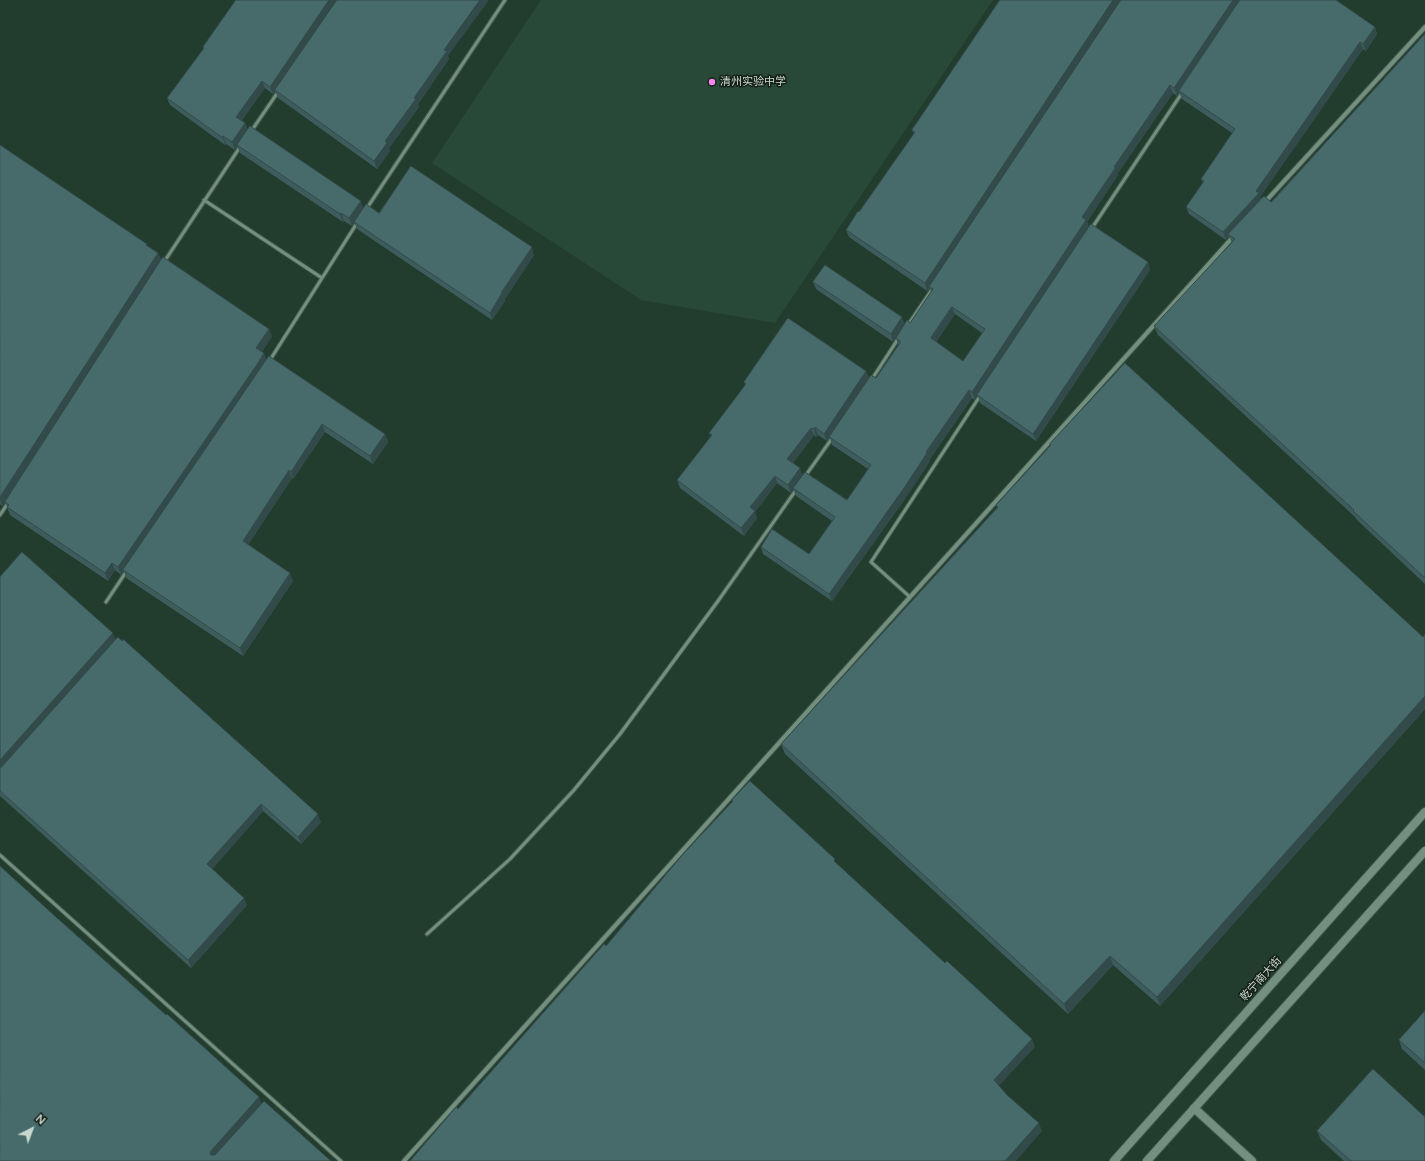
<!DOCTYPE html>
<html>
<head>
<meta charset="utf-8">
<style>
	body { margin:0 }
	#map { position:relative; width:1425px; height:1161px; overflow:hidden; background:#223c2e; font-family:Figtree,sans-serif }
	canvas { display:block }
	.north { position:absolute; left:12px; top:1109px; width:40px; height:40px; -webkit-text-stroke:3px #152019; paint-order:stroke; rotate:42deg; font-size:11px; font-weight:700; line-height:16px; text-align:center; color:#c9d8ce }
	.north::after { content:''; display:block; margin:auto; width:14px; height:18px; background:#c9d8ce; clip-path:polygon(50% 0,100% 100%,50% 72%,0 100%) }
</style>
</head>
<body>
<div id="map">
<canvas width="1425" height="1161"></canvas>
<div class="north">N</div>
</div>
<script>
const ctx = document.querySelector('canvas').getContext('2d');
ctx.lineJoin = 'round';
function paint(path, color) { ctx.fillStyle = color; ctx.fill(path, 'evenodd'); }
function trace(path, color, width, dash) { ctx.strokeStyle = color; ctx.lineWidth = width; ctx.lineCap = dash ? 'butt' : 'round'; ctx.setLineDash(dash || []); ctx.stroke(path); }
function label(font, color, halo, rows, align = 'center') {
  ctx.font = font + ' Figtree,"Noto Sans SC",sans-serif'; ctx.lineWidth = 3; ctx.setLineDash([]); ctx.textBaseline = 'middle'; ctx.strokeStyle = halo; ctx.fillStyle = color; for (const [text, x, y, turn = 0] of rows) {
    ctx.save(); ctx.translate(x, y); ctx.rotate((+turn || 0) * Math.PI / 180); ctx.textAlign = isNaN(turn) ? turn : align; if (halo) ctx.strokeText(text, 0, 0); ctx.fillText(text, 0, 0); ctx.restore();
  }
}
const built = new Path2D(`
	M541,0H993L775,323L641,300L432,163Z`);
const lane = new Path2D(`
	M252,130L278,92
	M204,200L322,278
	M367,208L505,0
	M1092,228L1182,93
	M164,262L240,147
	M908,325L933,288
	M270,360L357,223
	M872,379L898,339
	M806,475L833,437
	M0,515L8,503
	M910,597L871,562L980,396
	M106,602L126,572
	M0,855L341,1161
	M427,934L510,859L574,790L620,734L718,601L796,490`);
const street = new Path2D(`
	M1265,202L1425,27
	M404,1161L1233,237`);
const secondary = new Path2D(`
	M1194,1108L1252,1161
	M1114,1161L1425,812
	M1147,1161L1425,851`);
const wall = new Path2D(`
	M1375,27L1377,34L1366,51L1363,49L1260,197L1261,199L1271,202L1425,34V584L1357,520L1355,517L1158,335L1154,326L1232,243L1229,236L1226,240L1189,214L1186,207L1203,183L1201,179L1232,133L1182,99L1179,92L1177,96L1173,93L1118,173V175L1087,222L1089,227L1148,262L1150,270L1036,441L980,403L978,396L975,400L972,398L930,459V461L907,496L832,601L763,554L761,547L809,554L832,521L796,496L793,489L791,493L777,483L755,512L757,518L744,536L680,488L677,480L711,436L709,433L745,385L744,382L866,371L869,378H876L898,345L896,338L893,342L816,289L813,282L905,324L910,323L931,292L930,288L927,291L849,237L846,230L859,212L914,134L912,130ZM955,314L982,333L963,361L936,342ZM814,435L816,437L818,435L827,441L830,438L832,445L868,469L847,500L803,475L793,463Z
	M203,47L448,56L449,59L418,104L419,107L389,148L390,151L377,169L278,98L275,91L273,94L265,88L242,120L245,123L248,130L363,208L379,213L534,255L505,299V301L492,320L357,229L354,222L352,226L344,221L343,222L240,153L237,146L235,150L226,144L225,145L170,105L167,98L204,49Z
	M0,145L158,253L161,260L272,336L262,352L266,360L385,434L388,442L373,464L325,432L293,479L292,478L248,545L293,581L243,656L126,578L124,571L121,575L115,570L108,581L10,515L5,502L2,506L0,504Z
	M1050,444L1423,637L1425,634V709L1160,1006L1113,965L1068,1014L785,754L781,744L997,508L996,505L1051,446Z
	M0,577L116,639L321,822L301,844L263,811L212,869L247,905L191,968L0,796Z
	M1425,1011V1070L1402,1049L1399,1040Z
	M1317,1131L1425,1161H1344L1321,1140Z`);
const shadedWall = new Path2D(`
	M329,0H337L273,94L270,87Z
	M480,0H489L448,56L449,59L418,104L419,107L389,148L390,151L377,169L374,161L385,141L444,50Z
	M1113,0H1121L927,291L925,283Z
	M1233,0H1240L1177,96L1174,88Z
	M1375,27L1377,34L1366,51L1363,44Z
	M1360,42L1363,49L1260,197L1261,201L1228,234L1229,236L1226,240L1223,232L1256,191Z
	M262,81L265,88L239,124L236,117Z
	M1170,85L1173,93L1118,173V175L1087,222L1089,228L975,400L972,392L1082,217L1114,167Z
	M245,123L248,130L235,150L232,142Z
	M223,136L226,144L225,145L223,138Z
	M361,201L363,208L352,226L349,218Z
	M341,213L344,221L343,222L340,214Z
	M532,247L534,255L505,299V301L492,320L490,313L501,293Z
	M158,253L161,261L2,506L0,499V497Z
	M1148,262L1150,270L1036,441L1033,434Z
	M952,307L955,314L933,346L931,338Z
	M902,317L905,325L893,342L891,334Z
	M269,329L272,336L259,356L256,348Z
	M264,353L267,361L260,370L121,575L118,567Z
	M866,371L869,379L827,441L824,434Z
	M969,390L972,398L930,459V461L907,496L832,601L829,594Z
	M322,424L325,432L293,479L291,472Z
	M815,427L818,435L816,437L814,429Z
	M811,428L814,435L790,467L787,459Z
	M385,434L388,442L373,464L370,456Z
	M800,468L803,476L791,493L788,485Z
	M289,470L292,478L245,549L243,541Z
	M775,476L777,483L755,512L757,518L744,536L741,528L750,507Z
	M112,563L115,570L108,581L105,573Z
	M290,573L293,581L243,656L240,648Z
	M113,633L116,641L0,771V760Z
	M1425,696V709L1160,1006L1157,997Z
	M261,804L263,811L210,872L207,864Z
	M318,814L321,822L301,844L298,837Z
	M244,898L247,905L191,968L188,960Z
	M1110,956L1113,965L1068,1014L1064,1004Z
	M1032,1039L1035,1047L997,1088L994,1080Z
	M259,1097L262,1105L214,1159L210,1153L211,1151Z
	M1039,1123L1042,1131L1016,1161H1005Z`);
const building = new Path2D(`
	M236,0H329L270,87L262,81L236,117L245,123L232,142L223,136V138L167,98L204,48L203,47Z
	M337,0H480L444,50L447,51L414,98L416,99L385,141L387,143L374,161L275,90Z
	M1000,0H1113L925,283L846,230L858,211L859,212L915,132L912,130Z
	M1121,0H1233L1174,88L1170,85L1114,167H1116L1082,217L1086,220L972,392L969,390L926,452L927,453L904,488L829,594L761,547L772,529L809,554L835,517L793,488L805,472L847,500L871,465L829,437L871,375L876,378L900,343V341L896,338L907,320L910,323L933,289L929,287ZM952,307L985,329L963,361L931,338Z
	M1240,0H1336L1375,27L1363,44L1360,42L1256,191L1259,193L1223,232L1186,207L1204,181L1201,179L1235,129L1179,91Z
	M1425,34V578L1353,511L1354,510L1154,326L1235,239L1228,234L1264,196L1271,202Z
	M250,126L361,201L349,218L341,213L340,214L237,145Z
	M0,145L147,244L146,245L158,253L0,497Z
	M411,166L532,247L501,293H502L490,313L354,222L366,204L379,213Z
	M1091,224L1148,262L1033,434L977,395Z
	M163,257L269,329L256,348L264,353L258,363L118,567L112,563L105,573L7,507L9,505L5,502Z
	M825,265L902,317L891,334L813,282Z
	M788,318L866,371L824,434L815,427L814,429L811,428L787,459L800,468L788,485L775,476L750,507L755,511L741,528L677,480L712,435L709,433L746,384L744,382Z
	M269,356L385,434L370,456L322,424L291,472L289,470L243,541L290,573L240,648L123,570Z
	M1125,363L1423,637L1425,634V696L1157,997L1110,956L1064,1004L781,744L998,507L996,505L1051,445L1050,444Z
	M22,552L113,633L0,760V577Z
	M118,637L122,641L123,639L318,814L298,837L261,804L207,864L244,898L188,960L0,791V769Z
	M750,781L835,859L834,861L945,963L947,961L1032,1039L994,1080L1007,1095L1039,1123L1005,1161H410L456,1107L458,1109L604,944L606,946L684,853L733,801L732,800Z
	M0,866L56,917L166,1015L167,1014L259,1097L211,1151L210,1153L211,1155H215L264,1101L331,1161H0Z
	M1425,1011V1063L1399,1040Z
	M1373,1069L1425,1117V1161H1351L1317,1131Z`);
const markers = [
	[712,82,4,"#f987e9"]
];
const poiNames = [
	["清州实验中学",720,82]
];
const streetNames = [
	["乾宁南大街",1261,979,-48]
];
paint(built, '#294938');
trace(lane, '#43594d', 5);
trace(street, '#43594d', 6);
trace(secondary, '#43594d', 10);
trace(lane, '#73907f', 3);
trace(street, '#73907f', 4);
trace(secondary, '#73907f', 8);
paint(wall, '#3d5c5b');
paint(shadedWall, '#324b4a');
paint(building, '#476b6a');
trace(building, '#324b4a', 1);
for (const [x, y, r, color] of markers) { const dot = new Path2D(); dot.arc(x, y, r, 0, 2 * Math.PI); ctx.fillStyle = color; ctx.fill(dot); trace(dot, '#152019', 1.5); }
label('11px', '#c9d8ce', '#152019', poiNames, 'left');
label('11px', '#c9d8ce', '#152019', streetNames);
</script>
</body>
</html>
